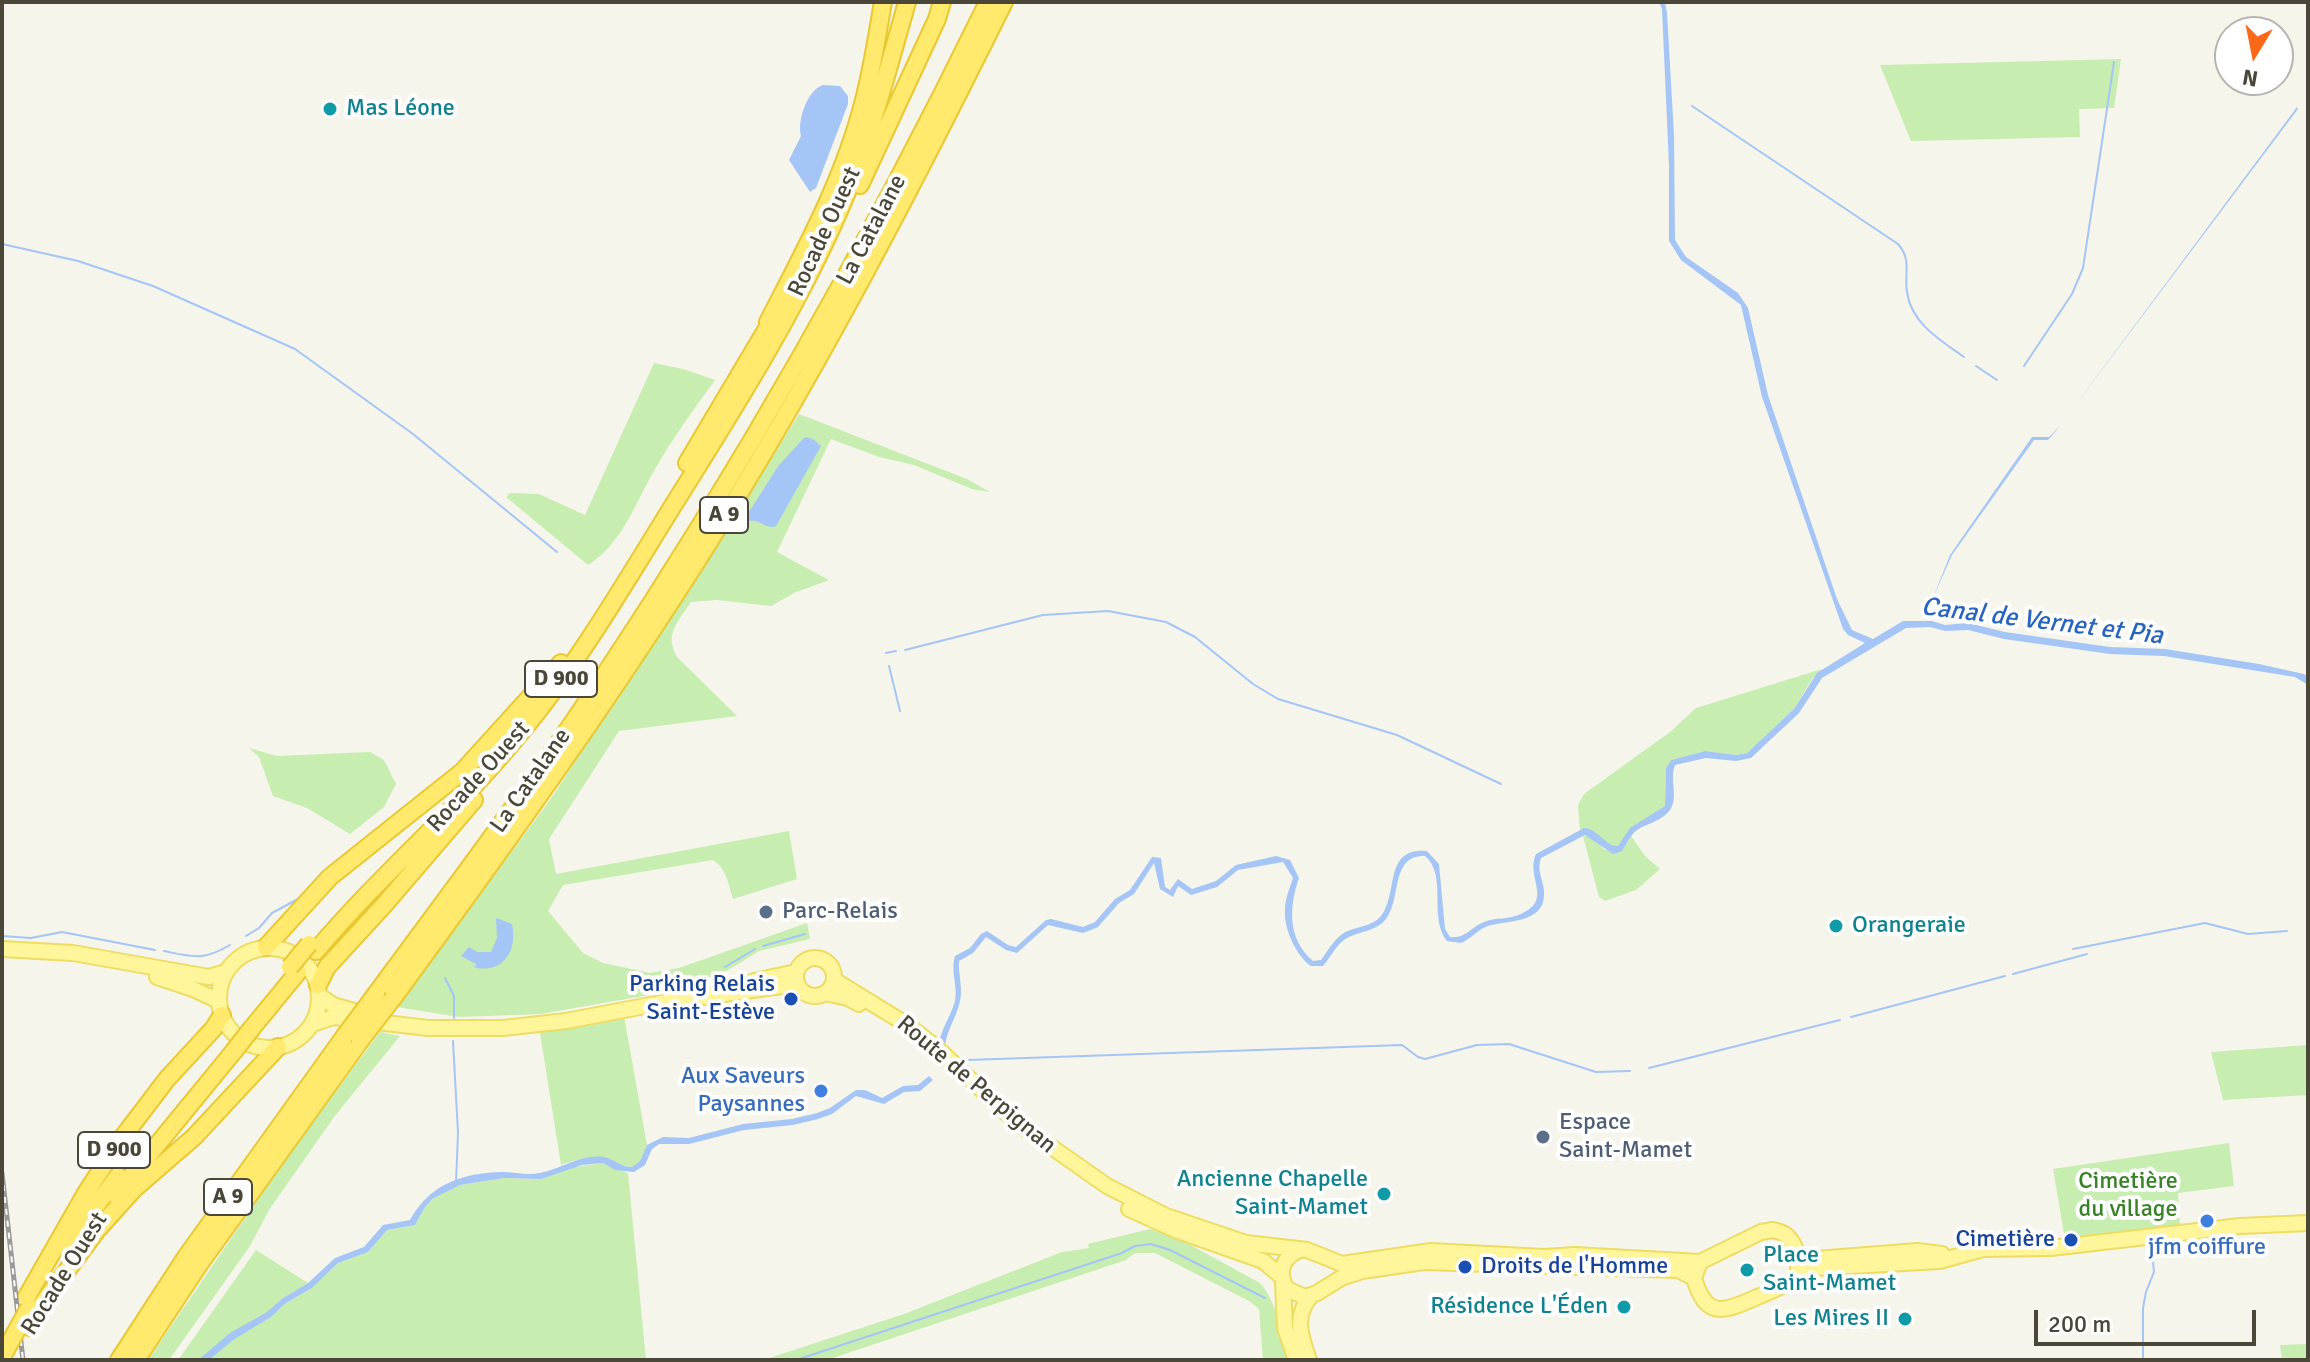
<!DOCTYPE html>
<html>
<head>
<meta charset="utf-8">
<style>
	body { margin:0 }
	#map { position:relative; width:2310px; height:1362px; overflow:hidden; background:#f6f5eb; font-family:Signika,sans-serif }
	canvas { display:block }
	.frame { position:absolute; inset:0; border:4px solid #4b4738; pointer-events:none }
	.north { position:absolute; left:2214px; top:16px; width:80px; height:80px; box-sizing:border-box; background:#fff; border:2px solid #b7b5af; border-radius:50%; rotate:190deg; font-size:22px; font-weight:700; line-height:32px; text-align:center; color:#4b4738 }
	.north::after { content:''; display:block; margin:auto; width:28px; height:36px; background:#ff6719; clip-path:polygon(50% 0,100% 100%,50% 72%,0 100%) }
	.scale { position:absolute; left:2034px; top:1310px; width:222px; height:36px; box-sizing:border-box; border:4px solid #4b4738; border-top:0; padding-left:10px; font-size:24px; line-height:28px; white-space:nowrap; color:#4b4738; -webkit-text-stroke:6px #fff; paint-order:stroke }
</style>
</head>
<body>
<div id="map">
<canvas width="2310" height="1362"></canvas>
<div class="frame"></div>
<div class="north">N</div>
<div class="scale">200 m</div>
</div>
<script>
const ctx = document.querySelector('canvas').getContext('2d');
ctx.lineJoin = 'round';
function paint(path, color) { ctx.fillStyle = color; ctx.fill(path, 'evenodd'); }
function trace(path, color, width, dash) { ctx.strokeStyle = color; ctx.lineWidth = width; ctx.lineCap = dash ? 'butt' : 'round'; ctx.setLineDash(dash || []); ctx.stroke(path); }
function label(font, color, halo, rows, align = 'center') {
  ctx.font = font + ' Signika,sans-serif'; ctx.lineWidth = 8; ctx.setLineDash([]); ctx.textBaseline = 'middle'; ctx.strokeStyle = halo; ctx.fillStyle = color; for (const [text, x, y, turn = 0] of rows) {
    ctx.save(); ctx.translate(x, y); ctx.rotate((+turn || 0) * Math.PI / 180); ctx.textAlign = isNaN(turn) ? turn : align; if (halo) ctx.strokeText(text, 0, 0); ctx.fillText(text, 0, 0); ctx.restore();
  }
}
const green = new Path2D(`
	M2121,59L2114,108L2079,109L2080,137L1911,141L1880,65Z
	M654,363L683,369L715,380C694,409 673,438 655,469C635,503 623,543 588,565L506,497L510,493L539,494L585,515Z
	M799,414L967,479L990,492L972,489L914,465L879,457L831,439L777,552L829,580L794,593L771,606L717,600L691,602C678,622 664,634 677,657L737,716L619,731L549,839L556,874L789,831L797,879L733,899C729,885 726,868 713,860L563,885L548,911L583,953L603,963L650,973L679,968L807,923L810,939L759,951L730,969L683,989L541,1014L459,1017L397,1007L552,797L698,576Z
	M1822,669L1812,679L1794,709L1747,753L1736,755L1705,751L1671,760L1666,768L1665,806L1618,846C1603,846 1598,827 1580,830L1578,805L1584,794L1670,732L1696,708Z
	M249,748L277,756L370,752L384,760L396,784L384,807L350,834L307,808L273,796L259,757Z
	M1583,836H1590L1605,850L1626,845L1631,836L1645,856L1660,869L1636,890L1605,901L1599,897Z
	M624,1016L647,1145L640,1161L632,1167C621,1167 617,1161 607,1159C593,1155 575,1160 561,1165L540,1033Z
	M380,1032L400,1036L334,1117L269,1210L250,1246L169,1360H148L284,1161Z
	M2308,1045V1095L2223,1100L2211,1052Z
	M2229,1143L2234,1186L2178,1193L2180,1227L2065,1239L2053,1169Z
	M603,1163L628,1173L646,1360H209L233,1339L271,1317L286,1303L312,1288L338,1263L368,1252L387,1230L415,1225L425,1207L432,1199L460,1185L504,1178L541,1179L568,1168Z
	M1150,1229L1185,1242L1260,1283C1278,1303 1281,1335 1289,1360H1263L1259,1309L1249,1301L1155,1253H1135L1126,1260L827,1360H763L904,1314L1062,1252L1089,1248L1088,1244Z
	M256,1250L308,1283L283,1298L268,1312L230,1334L202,1358L178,1360Z
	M2308,1344V1360H2282L2280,1345Z`);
const water = new Path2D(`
	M1659,2H1665L1667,13L1674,135L1675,240L1686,257L1738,293L1748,308L1768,395L1837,599L1852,630L1873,639L1903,621H1932L1945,625L1968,623L2005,632L2110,647L2165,649L2259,664L2304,674L2308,677V685L2295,677L2164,656L2110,654L2004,639L1968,630L1945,631L1930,627L1906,628L1822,678L1799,713L1751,758L1736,761L1706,758L1675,765C1669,779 1679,797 1670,810C1662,821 1648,823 1637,830C1630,835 1627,844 1622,851L1613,854L1585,835L1541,858C1536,872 1545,882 1544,895C1544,924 1505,920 1488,926C1478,929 1471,939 1461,943L1447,941C1428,918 1448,875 1425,856C1390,855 1402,898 1386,919C1377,931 1360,931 1347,938C1337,943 1331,957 1323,966H1311C1296,956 1283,927 1285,909C1285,899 1290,887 1293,878L1283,862L1238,870L1217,887L1191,895L1178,886L1173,897L1160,889L1154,863L1134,894L1119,903L1098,927L1083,933L1048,925L1017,953L1006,950L986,937L973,953L959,961C958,976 964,990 959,1005C955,1020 946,1032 945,1047L939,1044C941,1029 951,1016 955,1001C958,986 950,971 955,956L970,948L981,934L987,931L1008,945L1016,947L1046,920L1051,919L1083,927L1095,922L1115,899L1130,890L1152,857L1161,858L1165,887L1170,890L1178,879L1192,889L1216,881L1236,865L1276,856L1290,860L1299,878C1289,906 1287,939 1313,961L1321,960C1327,952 1333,941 1341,935C1352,926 1371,928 1381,916C1399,893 1383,847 1427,851L1439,864L1445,929L1450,937C1466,939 1471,927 1484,922C1495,917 1509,920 1521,914C1554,899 1525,878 1536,854L1584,828C1599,829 1604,846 1618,846L1630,828L1665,806L1666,768L1671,760L1705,751L1736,755L1747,753L1794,709L1817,673L1865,643L1848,635L1843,629L1762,397L1741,305L1681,260L1669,241V166L1662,9Z
	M823,85L840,86L848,96V104L816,188L810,192L789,160L801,136C797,121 807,90 823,85Z
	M2297,107L2298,109L2071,411Z
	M2062,424L2048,440H2034L1952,555L1933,598L1950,555L2032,437H2049Z
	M805,437L813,439L821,446L776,526C766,530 760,519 750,521L745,518L779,465Z
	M496,918L512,924C518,952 502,975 473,967L476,966V964L461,956L469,947L477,952H491L497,938Z
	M929,1076L933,1080L920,1091L904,1092L884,1104L856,1096L832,1114L818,1119L793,1125L744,1130L689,1144H659L652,1149L645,1165L634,1172L615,1170L603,1163L582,1165L541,1179L504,1178L460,1185L432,1199L425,1207L415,1225L387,1230L368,1252L338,1263L312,1288L286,1303L271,1317L233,1340L209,1360H198L230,1333L267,1312L283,1298L308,1283L335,1258L364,1247L383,1225L410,1220C430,1184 462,1173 503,1172C515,1172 528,1176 540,1173C562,1169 580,1154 604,1157C615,1159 620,1167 632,1167L640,1161L647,1145L663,1137L689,1138L743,1124L792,1119L817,1113L830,1108L856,1090H865L882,1098L903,1086L918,1085Z`);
const stream = new Path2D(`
	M1692,106L1898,244C1912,260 1904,273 1907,292C1911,323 1940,340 1964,357
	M2,244L78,261L153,286L295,349L413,434L557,552
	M1976,366L1997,380
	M2024,366L2072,294L2083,268L2114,62
	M905,650L1043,615L1108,611L1166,622L1195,637L1253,684L1278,699L1397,735L1501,784
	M886,653L896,651
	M889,666L900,711
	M2,936L31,938L62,932L155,950
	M246,936L259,928L272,913L298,899
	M763,946L805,934
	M2073,949L2205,923L2248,934L2287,931
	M164,951C193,957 203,961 230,945
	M725,967L755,949
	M2013,974L2087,954
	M445,978L454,996V1018
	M1851,1017L2005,976
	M453,1041L458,1133L456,1183
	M968,1060L1402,1045L1418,1057L1425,1059L1477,1045L1509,1044L1596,1072L1630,1071
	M1649,1068L1840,1020
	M796,1360L1122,1253L1135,1246L1151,1244L1170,1250L1265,1298
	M2143,1360V1308L2146,1292L2154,1272L2153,1262L2162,1245`);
const major = new Path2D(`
	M219 998a50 50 0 1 1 100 0a50 50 0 1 1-100 0Z
	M2,949L73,953L209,977L226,972
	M796 977a19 19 0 1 1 38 0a19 19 0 1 1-38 0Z
	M157,977L193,989L219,1001
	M834,980L909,1026L937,1048L1016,1122L1107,1186L1166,1216L1246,1243L1307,1250L1342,1264L1431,1251L1544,1257L1575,1255L1700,1262
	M754,981L796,972
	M825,993L848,998L859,1004
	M320,996L333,1005L357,1012
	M312,1024L334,1017L428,1028H503L566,1021L666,1002L782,986L799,987
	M1129,1209L1178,1231L1263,1261L1281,1276
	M1773,1230C1777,1231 1782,1232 1786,1235C1797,1244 1802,1266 1795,1278C1783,1287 1769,1292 1755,1298C1723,1312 1706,1319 1694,1278L1700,1262L1761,1232Z
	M1300,1250C1282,1257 1277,1273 1287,1289L1305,1297L1317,1293L1341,1278L1362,1271L1424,1262L1678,1270L1694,1278
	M1798,1255L1816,1259L1917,1251L1942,1254
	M1798,1272L1815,1268L1940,1261L1983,1249L2051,1248L2240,1226L2308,1223
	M1283,1283L1285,1328L1296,1360
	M1309,1360C1301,1337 1293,1316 1311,1296`);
const highway = new Path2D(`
	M860,185L937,19L942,2
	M768,322C804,252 843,181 863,104C872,71 877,36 883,2
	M687,463L775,315
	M266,947L330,877L463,771L561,663
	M316,951C377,878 450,817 511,744C574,671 623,586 674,504C735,407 804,298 847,192C872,130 889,66 907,2
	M318,985L327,967L384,905L474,800
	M376,994C451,892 528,791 598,685C744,466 873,238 988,2
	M393,998C531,810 667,620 784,418C863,282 934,143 1004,2
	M252,1028L298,972
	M116,1195L234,1051
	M68,1244L118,1176
	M25,1300L86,1193L119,1142L167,1079L214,1028L222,1015
	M40,1307L97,1230L134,1189L194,1137L278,1047
	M30,1327L45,1300
	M119,1360L186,1257L344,1037
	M136,1360L198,1266L360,1041`);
const rail = new Path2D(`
	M2,1173L23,1360`);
const highwayBridge = new Path2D(`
	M290,967L309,944
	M344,1037L376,994
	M360,1041L393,998
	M234,1051L252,1028
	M2,1357L29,1308`);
const markers = [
	[330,109,8,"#0f9aa8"],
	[766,912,8,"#5c6f8a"],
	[1836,926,8,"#0f9aa8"],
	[791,999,8,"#1a4fb4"],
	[821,1091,8,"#3f7fe0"],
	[1543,1137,8,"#5c6f8a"],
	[1384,1194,8,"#0f9aa8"],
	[2207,1221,8,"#3f7fe0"],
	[2071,1240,8,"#1a4fb4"],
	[1465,1267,8,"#1a4fb4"],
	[1747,1270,8,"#0f9aa8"],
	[1624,1307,8,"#0f9aa8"],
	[1905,1319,8,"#0f9aa8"]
];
const shields = [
	[724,515,48],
	[561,679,72],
	[114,1150,72],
	[228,1197,48]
];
const shieldNames = [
	["A 9",724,515],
	["D 900",561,679],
	["D 900",114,1150],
	["A 9",228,1197]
];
const cultureNames = [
	["Mas Léone",346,109],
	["Orangeraie",1852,926],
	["Ancienne Chapelle",1368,1180,"right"],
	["Saint-Mamet",1368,1208,"right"],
	["Place",1763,1256],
	["Saint-Mamet",1763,1284],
	["Résidence L'Éden",1608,1307,"right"],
	["Les Mires II",1889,1319,"right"]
];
const streetNames = [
	["La Catalane",872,230,-62],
	["Rocade Ouest",825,232,-65],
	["Rocade Ouest",479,777,-48],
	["La Catalane",531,781,-55],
	["Route de Perpignan",976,1085,40],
	["Rocade Ouest",65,1274,-58]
];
const serviceNames = [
	["Parc-Relais",782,912],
	["Espace",1559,1123],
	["Saint-Mamet",1559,1151]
];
const transitNames = [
	["Parking Relais",775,985],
	["Saint-Estève",775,1013],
	["Cimetière",2055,1240],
	["Droits de l'Homme",1481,1267,"left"]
];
const shopNames = [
	["Aux Saveurs",805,1077],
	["Paysannes",805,1105],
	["jfm coiffure",2207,1248,"center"]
];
const parkNames = [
	["Cimetière",2128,1182],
	["du village",2128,1210]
];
const waterNames = [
	["Canal de Vernet et Pia",2042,622,7]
];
paint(green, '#c7edb1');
paint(water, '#a4c5f6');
trace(stream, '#a4c5f6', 2);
trace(major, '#eddd62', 18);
trace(highway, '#e9c832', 20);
trace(major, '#fff59b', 14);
trace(highway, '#ffea6d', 16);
trace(rail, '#999', 5);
trace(rail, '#fff', 2, [6]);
trace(highwayBridge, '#e9c832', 20, []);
trace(highwayBridge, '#ffea6d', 16);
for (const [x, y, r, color] of markers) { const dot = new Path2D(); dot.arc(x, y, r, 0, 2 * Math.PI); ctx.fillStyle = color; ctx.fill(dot); trace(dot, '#fff', 3); }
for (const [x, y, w] of shields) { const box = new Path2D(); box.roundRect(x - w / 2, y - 18, w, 36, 6); ctx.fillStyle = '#fff'; ctx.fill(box); trace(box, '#4b4738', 2); }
label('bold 22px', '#4b4738', null, shieldNames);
label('24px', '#0d838f', '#fff', cultureNames, 'left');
label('24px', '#4b4738', '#fff', streetNames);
label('24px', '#4e5e75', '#fff', serviceNames, 'left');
label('24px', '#164399', '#fff', transitNames, 'right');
label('24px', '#366cbe', '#fff', shopNames, 'right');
label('24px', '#378325', '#fff', parkNames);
label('italic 26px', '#2763c1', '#fff', waterNames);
</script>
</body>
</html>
